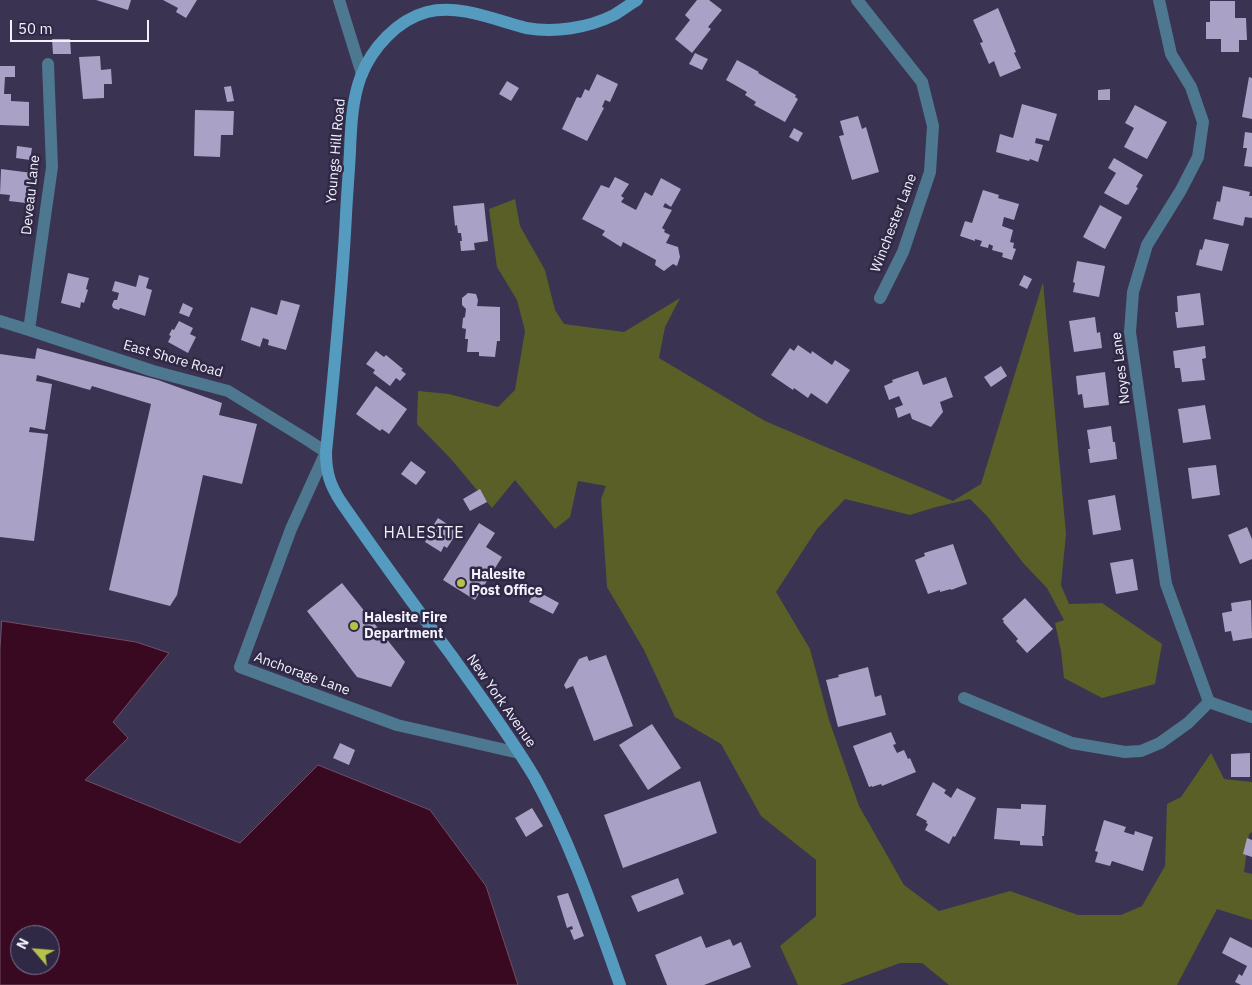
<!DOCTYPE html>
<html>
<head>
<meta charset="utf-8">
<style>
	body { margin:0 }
	#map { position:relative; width:1252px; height:985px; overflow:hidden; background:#3a3351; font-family:"IBM Plex Sans",sans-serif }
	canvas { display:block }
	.north { position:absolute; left:10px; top:925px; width:50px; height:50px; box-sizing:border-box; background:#302946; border:1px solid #7e798f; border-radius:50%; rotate:297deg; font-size:14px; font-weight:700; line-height:20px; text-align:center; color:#f3f1fd }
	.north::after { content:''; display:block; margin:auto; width:18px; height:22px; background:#b6c148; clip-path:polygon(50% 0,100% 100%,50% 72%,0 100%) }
	.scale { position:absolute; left:10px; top:20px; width:139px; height:22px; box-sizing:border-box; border:2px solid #f3f1fd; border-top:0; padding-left:6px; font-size:15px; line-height:18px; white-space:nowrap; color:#f3f1fd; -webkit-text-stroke:4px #302946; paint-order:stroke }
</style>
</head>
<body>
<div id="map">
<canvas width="1252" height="985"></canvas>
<div class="north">N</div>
<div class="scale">50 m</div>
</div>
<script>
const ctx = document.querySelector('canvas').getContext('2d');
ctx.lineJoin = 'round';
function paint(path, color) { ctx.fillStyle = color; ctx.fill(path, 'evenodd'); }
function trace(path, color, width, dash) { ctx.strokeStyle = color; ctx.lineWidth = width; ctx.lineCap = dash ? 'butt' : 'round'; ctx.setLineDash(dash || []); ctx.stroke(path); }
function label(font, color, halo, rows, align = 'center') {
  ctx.font = font + ' "IBM Plex Sans",sans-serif'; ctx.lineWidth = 5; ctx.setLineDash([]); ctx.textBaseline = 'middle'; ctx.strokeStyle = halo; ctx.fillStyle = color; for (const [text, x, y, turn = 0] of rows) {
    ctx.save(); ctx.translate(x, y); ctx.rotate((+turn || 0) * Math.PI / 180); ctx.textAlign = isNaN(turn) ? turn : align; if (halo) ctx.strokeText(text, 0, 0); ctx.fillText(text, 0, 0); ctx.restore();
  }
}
const green = new Path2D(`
	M515,199L520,226L545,270L555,310L564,324L624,332L680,298L665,327L659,358L765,421L953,501L981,484L1043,282L1066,534L1061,585L1069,604L1102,603L1162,644L1155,684L1102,698L1064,678L1061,651L1055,623L1064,620L1047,588L1024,564L987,516L970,499L936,507L910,515L845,499L817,529L776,592L810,649L829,720L859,806L904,885L939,911L1010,891L1078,915H1121L1142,906L1165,866L1167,804L1181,797L1211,753L1224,779L1252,782V832L1249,834L1244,872L1252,874V920L1217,909L1177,985H949L922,963H900L840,985H798L780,946L816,916V860L761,816L721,744L675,717L644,650L607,587L601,499L606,486L578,481L570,517L555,529L515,480L492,508L451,459L417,424L418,391L449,394L498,407L515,390L525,331L517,300L497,267L489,209Z`);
const water = new Path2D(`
	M2,621L136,642L169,653L113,722L128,738L85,780L240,843L318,765L430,810L486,886L518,985H0V649ZM20,935H50V965H20Z`);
const building = new Path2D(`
	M96,0H131L128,10Z
	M163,0H197L186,18L176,12L178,8Z
	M697,0H709L722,10L708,27L711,29L692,53L675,39L690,20L685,15Z
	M1210,1H1235V18H1246L1247,40H1239V52H1221V39H1206V22H1210Z
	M998,8L1016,52L1014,53L1021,68L1000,77L994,61L989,64L980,43L983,42L973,20Z
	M52,39H70L71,54H53Z
	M695,53L708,59L702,70L689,64Z
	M100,56L101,70L111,69L112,84H104V98L83,99L79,57Z
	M737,60L759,72L758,73L796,95L795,97L798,99L785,122L754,105L756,102L745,95L747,92L726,80Z
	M0,66H15V77H5L4,94H11V101L29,102V126L0,125Z
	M597,74L618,84L610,102L605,100L602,107L604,108L587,141L562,129L577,97L581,98L585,89L589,91Z
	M1249,77L1252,78V119L1242,117Z
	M507,81L519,88L511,101L499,94Z
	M231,86L234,101L227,102L224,87Z
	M1110,89V100H1098V90Z
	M1022,104L1057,114L1049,141L1036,138L1035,143L1043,145L1038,162L1030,159L1029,161L996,152L1000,134L1013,138Z
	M1135,105L1167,122L1147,159L1124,147L1134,128L1125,123Z
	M195,110L234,111L233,135H221L220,157L194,156Z
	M858,116L862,129L866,127L879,172L852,180L839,136L844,135L840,121Z
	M794,128L803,133L798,142L789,137Z
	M1245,132L1252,133V167L1244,166L1247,148H1243Z
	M17,146L32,148L30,160L16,158Z
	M1114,158L1143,175L1136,187L1138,188L1128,205L1127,204L1126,205L1104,193L1116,173L1108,168Z
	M1,169L32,173L28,198H27L26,203L9,201L10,195L0,194Z
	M615,177L629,184L621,196L624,198L621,202L636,210L645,192L652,196L661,178L681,189L671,207L665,203L663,207L672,210L662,228L665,230L664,232L670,235L666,243L678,247L680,257L677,266L673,264L664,271L655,265L656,260L623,242L621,247L602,235L605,231L582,219L601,185L609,188Z
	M1223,186L1250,192L1249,196H1252V218L1245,217L1243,226L1213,219L1217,201L1220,202Z
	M983,190L999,195L998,198L1019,204L1014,220L1004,217L1002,226L1013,230L1010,242L1014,243L1013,248L1016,249L1012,260L1002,257L1003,253L992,250L993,246L989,244L988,248L980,246L982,241L975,239V241L960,236L965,221L972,223Z
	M484,203L488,241L474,243L475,250L461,251L460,241H462L461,233H458L457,225L455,226L453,206Z
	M1100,205L1122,217L1105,249L1083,237Z
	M1205,239L1229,244L1222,271L1196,265L1200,249L1202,250Z
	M1077,261L1105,266L1099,297L1073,292L1075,283L1073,282Z
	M68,273L89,278L86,289L88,290L84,303L81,302L80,308L61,303Z
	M139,275L149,278L146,288L152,290L145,316L120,308L119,310L113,308L112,305L114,300H117L119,293L112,291L115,281L136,287Z
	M1024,275L1032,279L1027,289L1019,285Z
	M468,293L476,294L478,300L477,306L500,307V341H497L495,357L479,356V352H467L468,339H465L466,329L462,328L463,318L465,317L466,309L462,305V298Z
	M1200,293L1204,325L1177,328L1175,312H1178L1177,296Z
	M281,300L300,305L286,350L268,345L269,340L263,338L260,347L241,340L251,307L277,315Z
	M183,303L193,308L189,317L179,313Z
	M1095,317L1097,333L1100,332L1102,348L1074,352L1069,321Z
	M179,321L193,328L190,334L196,337L188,353L168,342L171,336L169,335L172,329L174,330Z
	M798,345L811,354L812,351L832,365L835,360L850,370L827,404L811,393L808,398L794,388L793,390L771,375L790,348L794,351Z
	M1205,346L1206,358L1202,359L1205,380L1182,382L1180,368H1175L1173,351Z
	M37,348L158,380L222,403L219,415L257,424L242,484L203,475L177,595L170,606L109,590L151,404L92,386L90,390L37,375L36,381L52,384L45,430L30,427L29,432L48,434L34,541L0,537V354L35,359Z
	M376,351L384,357L386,355L403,369L401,370L406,374L400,381L396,378L390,386L373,373L375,370L366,364Z
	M1001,366L1007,376L991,387L984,377Z
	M918,371L923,385L946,377L953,397L940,402L943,412L931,427L912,419L910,413L898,418L895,408L903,405L899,396L889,400L884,386L893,382L892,380Z
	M1105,372L1109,405L1084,408L1082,394L1078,395L1076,376Z
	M376,386L407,409L389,434L382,429L380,431L356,414Z
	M1205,405L1211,439L1183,443L1178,409Z
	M1111,426L1113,442H1115L1117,459L1090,463L1088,449H1090L1087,430Z
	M411,461L426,472L416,485L401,474Z
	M1216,465L1220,495L1192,499L1188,468Z
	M480,489L487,502L470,511L463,499Z
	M1115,495L1121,530L1093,535L1088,500Z
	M438,518L458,531L447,548L444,546L441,552L425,542L428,536L427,535Z
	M479,523L495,533L486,547L502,557L475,600L443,580Z
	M1247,527L1252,539V559L1240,564L1228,535Z
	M953,544L967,584L951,590V589L940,592V590L928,594L915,560L925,556L924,553Z
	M1133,559L1138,590L1116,594L1110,563Z
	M342,583L405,662L391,687L357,677L307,611Z
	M535,590L559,603L553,614L529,602Z
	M1025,598L1053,629L1027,653L1016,641L1018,639L1003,622L1004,621L1002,619Z
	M1251,600L1252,638L1233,641L1231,631L1225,632L1222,613L1232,611L1231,603Z
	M606,655L633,726L594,741L573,686L566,689L564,685L579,659L587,656L589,661Z
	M868,667L875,697L881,695L886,715L838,727L826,680L839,677L838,675Z
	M652,724L681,768L648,790L619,745Z
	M891,732L896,744L893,745L897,753L904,750L908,759L910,758L916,772L882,786L881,784L872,787V786L869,787L853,746Z
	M340,743L355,750L349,765L333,758Z
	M1250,753V777H1231V754Z
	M700,781L717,833L623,868L604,815Z
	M933,782L946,790L944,793L951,798L957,788L976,798L955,837L953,836L949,844L925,830L928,824L926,823L927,821L916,815Z
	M1021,804L1046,805L1044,836H1042L1043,846L1020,845V841L994,839L997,808L1021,809Z
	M532,808L543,826L526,837L515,818Z
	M1104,820L1126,827L1124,832L1134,835L1135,831L1153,837L1143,871L1112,861L1110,866L1095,862L1098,852L1095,851Z
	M1247,838L1252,840V857L1243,854Z
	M678,878L684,894L638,912L631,896Z
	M568,893L584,936L574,940L570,930L573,929L572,926L567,928L557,896Z
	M701,936L706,948L730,939L733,946L741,942L751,967L704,985H667L655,955Z
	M1230,937L1252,948V985H1241L1235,982L1239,974L1242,976L1247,966L1222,953Z`);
const street = new Path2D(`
	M339,0L362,74
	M857,0L922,82L933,126L930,172L903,252L880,298
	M1159,0L1171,54L1191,87L1203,122L1198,157L1181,190L1147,245L1133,292L1130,332L1166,584L1209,702L1252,717
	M0,321L29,330L153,371L228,391L306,439L326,452L291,529L240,667L397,725L519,753
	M29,330L52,167L48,64
	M964,698L1072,743L1125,752L1141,751L1160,743L1188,723L1209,702`);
const secondary = new Path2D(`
	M620,985C595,915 571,843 535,778C510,736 480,696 452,656C414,605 377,554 341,502C330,485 326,473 326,452C334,373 342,294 346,215C347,194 349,172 350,151C351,126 352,100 361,76C372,48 397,20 427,12C460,4 495,20 526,28C555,33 588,28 614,15C622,10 629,5 637,0`);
const markers = [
	[461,583,5,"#b6c148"],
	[354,626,5,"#b6c148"]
];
const streetNames = [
	["Youngs Hill Road",336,151,-85],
	["Deveau Lane",31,195,-84],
	["Winchester Lane",894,223,-69],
	["East Shore Road",173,359,16],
	["Noyes Lane",1121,368,-97],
	["Anchorage Lane",302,674,20],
	["New York Avenue",501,701,55]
];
const poiNames = [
	["Halesite",471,575],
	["Post Office",471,591],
	["Halesite Fire",364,618],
	["Department",364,634]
];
const quarterNames = [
	["HALESITE",424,533]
];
paint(green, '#5a5f27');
paint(water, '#390921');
trace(water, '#714f63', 1);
paint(building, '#a9a2c6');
trace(street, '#4e788f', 12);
trace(secondary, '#559abf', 12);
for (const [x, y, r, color] of markers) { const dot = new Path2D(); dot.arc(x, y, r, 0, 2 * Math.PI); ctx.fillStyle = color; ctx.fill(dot); trace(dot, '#302946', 2); }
label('14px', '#f3f1fd', '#302946', streetNames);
label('bold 14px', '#f3f1fd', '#302946', poiNames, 'left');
ctx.letterSpacing = '1px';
label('16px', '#f3f1fd', '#302946', quarterNames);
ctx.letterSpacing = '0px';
</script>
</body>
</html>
